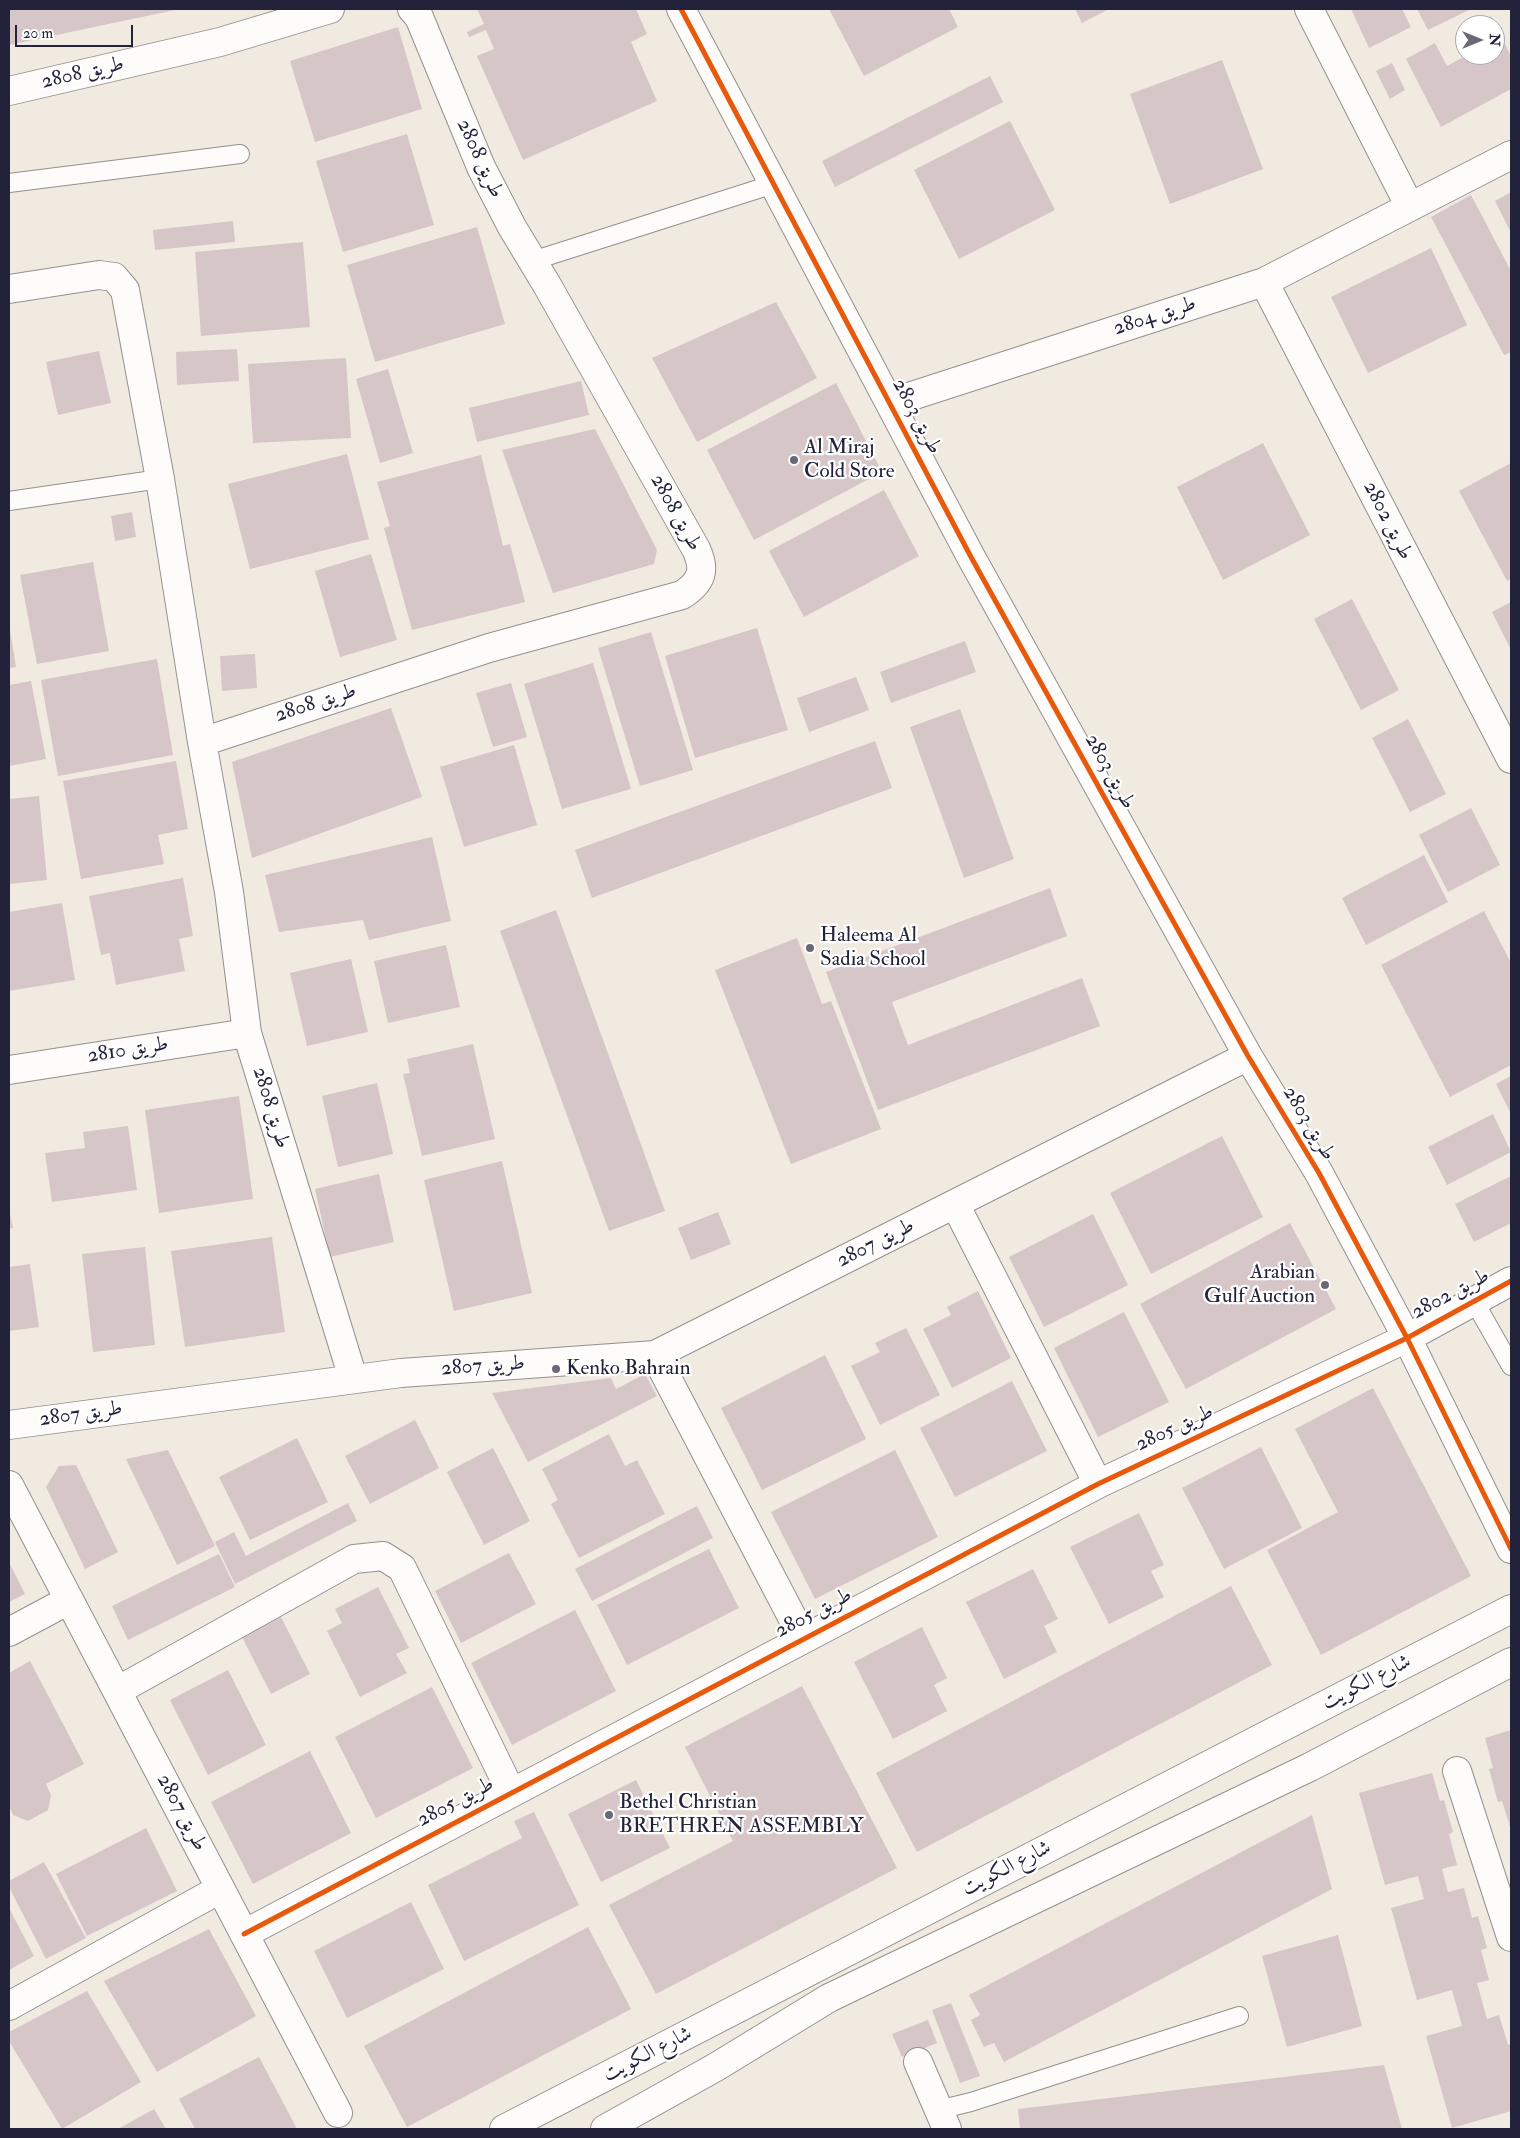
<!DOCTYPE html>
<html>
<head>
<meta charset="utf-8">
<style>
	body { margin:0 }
	#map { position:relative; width:1520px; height:2138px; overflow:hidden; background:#f1eae0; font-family:"IM FELL Double Pica",serif }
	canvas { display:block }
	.frame { position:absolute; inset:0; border:10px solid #22223b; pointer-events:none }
	.north { position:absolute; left:1455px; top:15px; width:50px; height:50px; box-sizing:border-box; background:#fff; border:1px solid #a7a7b1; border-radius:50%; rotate:90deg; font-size:14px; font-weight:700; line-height:20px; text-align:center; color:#22223b }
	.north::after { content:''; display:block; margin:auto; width:18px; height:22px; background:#6a6875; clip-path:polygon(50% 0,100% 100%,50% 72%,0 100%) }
	.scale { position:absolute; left:15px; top:25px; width:118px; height:22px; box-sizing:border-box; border:2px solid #22223b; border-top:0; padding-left:6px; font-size:15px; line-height:18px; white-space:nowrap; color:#22223b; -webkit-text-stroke:4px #fff; paint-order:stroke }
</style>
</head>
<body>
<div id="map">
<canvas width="1520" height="2138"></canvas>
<div class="frame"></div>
<div class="north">N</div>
<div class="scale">20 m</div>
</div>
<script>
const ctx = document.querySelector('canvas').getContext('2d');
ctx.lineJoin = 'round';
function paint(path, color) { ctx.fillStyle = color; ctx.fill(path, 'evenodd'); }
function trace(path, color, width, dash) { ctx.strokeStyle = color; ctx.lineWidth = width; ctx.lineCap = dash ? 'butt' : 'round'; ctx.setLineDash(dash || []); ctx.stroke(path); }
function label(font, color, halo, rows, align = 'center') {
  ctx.font = font + ' "IM FELL Double Pica",Amiri,serif'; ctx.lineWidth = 4.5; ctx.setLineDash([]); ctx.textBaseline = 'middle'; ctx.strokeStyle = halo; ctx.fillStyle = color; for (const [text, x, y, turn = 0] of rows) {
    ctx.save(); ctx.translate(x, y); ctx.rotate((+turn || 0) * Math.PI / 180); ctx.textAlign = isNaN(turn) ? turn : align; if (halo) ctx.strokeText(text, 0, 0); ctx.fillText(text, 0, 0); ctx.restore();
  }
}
const building = new Path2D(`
	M9,9H175V10L9,45Z
	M477,9H636L647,34L631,42L657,101L523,160L477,56L494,49L486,30L469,37L467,32L484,24Z
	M829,9H949L958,27L864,76Z
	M1075,9H1109L1082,23Z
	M1351,9H1402L1411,27L1369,48Z
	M1417,9H1471L1428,30Z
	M1491,16L1511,56V89L1441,127L1406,59L1435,43L1447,66L1467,55H1495V25H1474Z
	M398,27L422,109L315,142L290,61Z
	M1222,60L1263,169L1170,204L1130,94Z
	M1392,63L1405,90L1390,99L1376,71Z
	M990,76L1003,102L835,187L822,161Z
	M1010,121L1055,210L959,259L914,170Z
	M407,134L434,225L343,252L316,161Z
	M1511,192V233L1495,201Z
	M1471,195L1511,271V352L1504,355L1431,217Z
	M233,221L235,242L155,250L153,230Z
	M477,227L505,324L375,362L347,265Z
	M303,242L310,327L201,336L195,252Z
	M1431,248L1467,325L1368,373L1331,297Z
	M776,302L817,378L697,442L652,358Z
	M237,349L239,381L177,385L176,352Z
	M99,351L111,403L58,415L46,362Z
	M346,358L351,438L253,443L248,364Z
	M388,369L413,453L380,463L356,379Z
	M581,381L589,415L477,442L469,408Z
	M836,383L882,472L754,540L707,450Z
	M595,429L657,550L654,564L553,593L502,450Z
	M1263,443L1310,535L1223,580L1177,487Z
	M347,454L369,539L250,569L228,484Z
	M481,455L503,546L510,544L525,602L412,630L384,528L390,526L377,482Z
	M1511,463V579L1507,581L1459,491Z
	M884,490L919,556L804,617L769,551Z
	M132,512L136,537L115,541L111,516Z
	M371,554L397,640L340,657L315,571Z
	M93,562L109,651L37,664L20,575Z
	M1352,599L1399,690L1361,710L1314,619Z
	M1511,602V650L1492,612Z
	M9,624L16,667L9,668Z
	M757,628L788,730L695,758L665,656Z
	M651,632L693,770L640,786L598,648Z
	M965,641L976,672L891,703L880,672Z
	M255,654L257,688L222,691L220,656Z
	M157,659L173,755L58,776L41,680Z
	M593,663L631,789L562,809L524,684Z
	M856,677L869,710L809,732L797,698Z
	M31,681L46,759L9,766V685Z
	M511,683L527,737L493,747L476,693Z
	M391,708L422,797L252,858L232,762Z
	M960,709L1014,859L964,878L910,727Z
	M1408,719L1446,794L1410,812L1372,738Z
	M875,741L892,788L592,898L575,850Z
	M514,745L537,825L464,847L440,767Z
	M176,761L188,829L158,835L164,864L81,879L63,781Z
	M39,796L47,880L9,884V799Z
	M1471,808L1500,865L1448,892L1419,835Z
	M432,837L451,921L369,940L363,920L279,932L265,875Z
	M1424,855L1448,902L1366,945L1342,898Z
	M183,878L193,936L179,939L185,971L116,985L110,953L101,955L89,896Z
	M1050,888L1067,936L892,1002L908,1045L1082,978L1100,1026L878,1110L826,972Z
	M62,903L75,980L9,991V912Z
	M556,910L665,1211L609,1231L500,931Z
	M1484,911L1511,963V1065L1450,1097L1381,965Z
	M797,938L822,1004L831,1001L881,1129L791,1164L715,970Z
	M446,945L460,1007L388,1023L374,961Z
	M351,959L368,1032L307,1046L290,973Z
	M473,1044L495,1139L422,1156L403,1074L410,1073L407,1059Z
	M1511,1076V1114L1496,1084Z
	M377,1083L393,1154L338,1167L322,1096Z
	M239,1096L253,1199L159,1213L145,1110Z
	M1493,1114L1511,1152L1447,1185L1428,1147Z
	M128,1126L137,1190L52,1202L45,1153L85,1148L83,1132Z
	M1222,1136L1263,1217L1151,1274L1110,1193Z
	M502,1161L532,1293L454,1311L424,1180Z
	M379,1174L394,1242L330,1257L315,1189Z
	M1511,1176V1223L1474,1242L1455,1204Z
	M9,1209L13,1228H9Z
	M718,1212L731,1244L691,1260L678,1228Z
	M1093,1214L1128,1285L1044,1327L1009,1257Z
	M1290,1223L1336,1309L1186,1389L1140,1304Z
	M272,1237L285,1332L185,1347L171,1251Z
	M145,1247L155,1345L93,1352L82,1254Z
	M30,1264L39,1327L9,1331V1267Z
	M978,1291L1011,1358L952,1388L923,1329L951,1315L947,1307Z
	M1124,1312L1169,1402L1098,1437L1054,1348Z
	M906,1328L940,1395L880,1425L851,1366L880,1352L875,1343Z
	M825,1355L866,1439L762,1490L721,1408Z
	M645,1374L657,1396L528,1462L492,1393L611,1378L616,1389Z
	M1012,1381L1047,1451L955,1497L920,1428Z
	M1373,1388L1471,1576L1321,1655L1267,1550L1338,1512L1295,1429Z
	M415,1420L439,1468L370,1504L345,1456Z
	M609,1434L625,1466L637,1460L665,1514L579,1558L551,1504L558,1500L542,1469Z
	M297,1438L328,1502L250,1540L219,1477Z
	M1261,1447L1302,1528L1224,1569L1182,1488Z
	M493,1448L530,1521L484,1545L447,1472Z
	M168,1450L215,1546L177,1565L126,1459Z
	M895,1450L938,1537L815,1599L771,1512Z
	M76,1465L118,1552L85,1569L46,1487L59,1466Z
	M348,1503L357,1521L235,1584L215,1542L234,1532L246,1556Z
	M697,1506L713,1538L592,1601L575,1569Z
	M1139,1513L1164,1565L1151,1571L1164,1597L1109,1624L1070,1547Z
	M709,1549L739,1608L627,1665L597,1605Z
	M509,1553L536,1604L461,1643L435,1591Z
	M219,1554L235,1587L128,1640L112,1606Z
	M9,1562L25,1594L9,1602Z
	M1033,1569L1058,1619L1044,1626L1057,1652L1004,1679L966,1602Z
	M1231,1586L1272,1665L917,1852L876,1773Z
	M378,1587L409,1648L396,1654L407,1673L360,1697L327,1631L342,1623L335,1609Z
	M575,1610L616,1691L512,1745L471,1663Z
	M281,1617L310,1674L271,1694L242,1637Z
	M922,1627L947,1678L934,1685L947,1711L893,1739L854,1662Z
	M30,1661L84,1764L46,1784L51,1795L48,1810L28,1821L13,1815L9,1806V1673Z
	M228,1670L266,1745L208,1775L170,1700Z
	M802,1686L897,1868L656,1994L609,1905L733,1841L685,1747Z
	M432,1687L473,1768L376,1818L335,1737Z
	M1511,1730V1830L1502,1801L1498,1802L1489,1769L1493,1768L1485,1738Z
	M310,1751L351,1833L253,1884L211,1802Z
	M1432,1773L1440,1801L1444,1800L1453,1832L1449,1834L1457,1865L1442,1869L1448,1892L1464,1888L1472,1918L1478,1916L1487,1948L1481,1950L1489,1980L1477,1983L1487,2019L1499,2015L1508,2045L1511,2044V2111L1452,2128L1426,2036L1462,2026L1452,1990L1417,2000L1391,1908L1424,1899L1418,1876L1385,1885L1359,1793Z
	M636,1780L670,1848L601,1882L568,1814Z
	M534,1812L579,1905L464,1961L428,1885L522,1838L514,1821Z
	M1312,1815L1332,1889L1004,2062L994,2043L984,2047L971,2020L980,2015L969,1995Z
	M146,1828L177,1891L87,1936L56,1874Z
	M44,1862L86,1938L46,1959L9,1887V1881Z
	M411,1902L444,1969L347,2018L314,1951Z
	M9,1908L34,1956L9,1970Z
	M588,1927L631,2009L407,2127L364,2046Z
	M209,1929L256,2016L157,2072L104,1981Z
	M1338,1935L1362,2026L1287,2047L1262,1956Z
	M87,1991L141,2082L62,2129L9,2041V2032Z
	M951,2003L980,2076L960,2083L932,2010Z
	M928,2020L937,2043L902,2057L892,2034Z
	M259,2057L297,2129H195L179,2099Z
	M1384,2065L1402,2129H1020L1018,2109Z
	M154,2109L166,2129H118Z`);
const lane = new Path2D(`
	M9,183L240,154
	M532,261L774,184
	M9,501L160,479
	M1474,1301L1511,1366
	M938,2110L971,2102L1239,2016`);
const street = new Path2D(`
	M681,9L971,557L1248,1056L1319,1173L1407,1338L1511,1549
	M1309,9L1410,207
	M9,91L220,42L330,9
	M1264,282L1511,759
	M9,289L99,275L114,277L125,290L160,479L202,742L229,892L247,1033L353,1378
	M890,403L1264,282L1511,155
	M202,742L489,648L682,595C702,582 706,570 696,549L547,285L512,227L481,167L419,17L412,9
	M9,1070L247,1033
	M955,1204L1098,1484
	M655,1355L803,1638
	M9,1425L401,1373L655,1355L1248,1056
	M9,1485L338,2113
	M9,1632L69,1600
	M117,1691L354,1559L383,1556L402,1568L511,1792
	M1457,1771L1511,1937
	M244,1934L1098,1484L1407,1338L1511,1281
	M9,2006L220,1889
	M918,2062L947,2129`);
const secondary = new Path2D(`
	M504,2129L1511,1609
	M605,2129L716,2067L829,1998L1310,1767L1511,1662`);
const cycleway = new Path2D(`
	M681,9L971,557L1248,1056L1319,1173L1407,1338L1511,1549
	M244,1934L1098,1484L1407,1338L1511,1281`);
const markers = [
	[794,460,5,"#6a6875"],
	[810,948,5,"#6a6875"],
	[1325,1285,5,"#6a6875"],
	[556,1369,5,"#6a6875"],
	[609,1815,5,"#6a6875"]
];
const streetNames = [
	["طريق 2808",83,74,-13],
	["طريق 2808",479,159,65],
	["طريق 2804",1155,317,-18],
	["طريق 2803",916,417,62],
	["طريق 2808",675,513,61],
	["طريق 2802",1387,521,63],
	["طريق 2808",316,704,-18],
	["طريق 2803",1109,772,61],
	["طريق 2810",128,1051,-9],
	["طريق 2808",270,1108,73],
	["طريق 2803",1308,1124,59],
	["طريق 2807",876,1244,-27],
	["طريق 2802",1451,1295,-28],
	["طريق 2807",483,1367,-4],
	["طريق 2807",81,1415,-8],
	["طريق 2805",1175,1429,-25],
	["طريق 2805",814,1614,-28],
	["شارع الكويت",1367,1683,-27],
	["طريق 2805",456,1803,-28],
	["طريق 2807",181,1813,62],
	["شارع الكويت",1007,1869,-27],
	["شارع الكويت",648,2055,-27]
];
const poiNames = [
	["Al Miraj",804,448],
	["Cold Store",804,472],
	["Haleema Al",820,936],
	["Sadia School",820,960],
	["Arabian",1315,1273,"right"],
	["Gulf Auction",1315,1297,"right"],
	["Kenko Bahrain",566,1369],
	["Bethel Christian",619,1803],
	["BRETHREN ASSEMBLY",619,1827]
];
paint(building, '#d6c6c7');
trace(lane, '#94908f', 20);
trace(street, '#94908f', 30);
trace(secondary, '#94908f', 30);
trace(lane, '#fdfcfa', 18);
trace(street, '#fdfcfa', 28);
trace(secondary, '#fdfcfa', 28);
trace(cycleway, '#e8590c', 5);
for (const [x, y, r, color] of markers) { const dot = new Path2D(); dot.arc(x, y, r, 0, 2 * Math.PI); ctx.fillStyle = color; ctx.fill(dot); trace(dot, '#fff', 2); }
label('21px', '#22223b', '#fff', streetNames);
label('21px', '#22223b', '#fff', poiNames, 'left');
</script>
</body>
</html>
